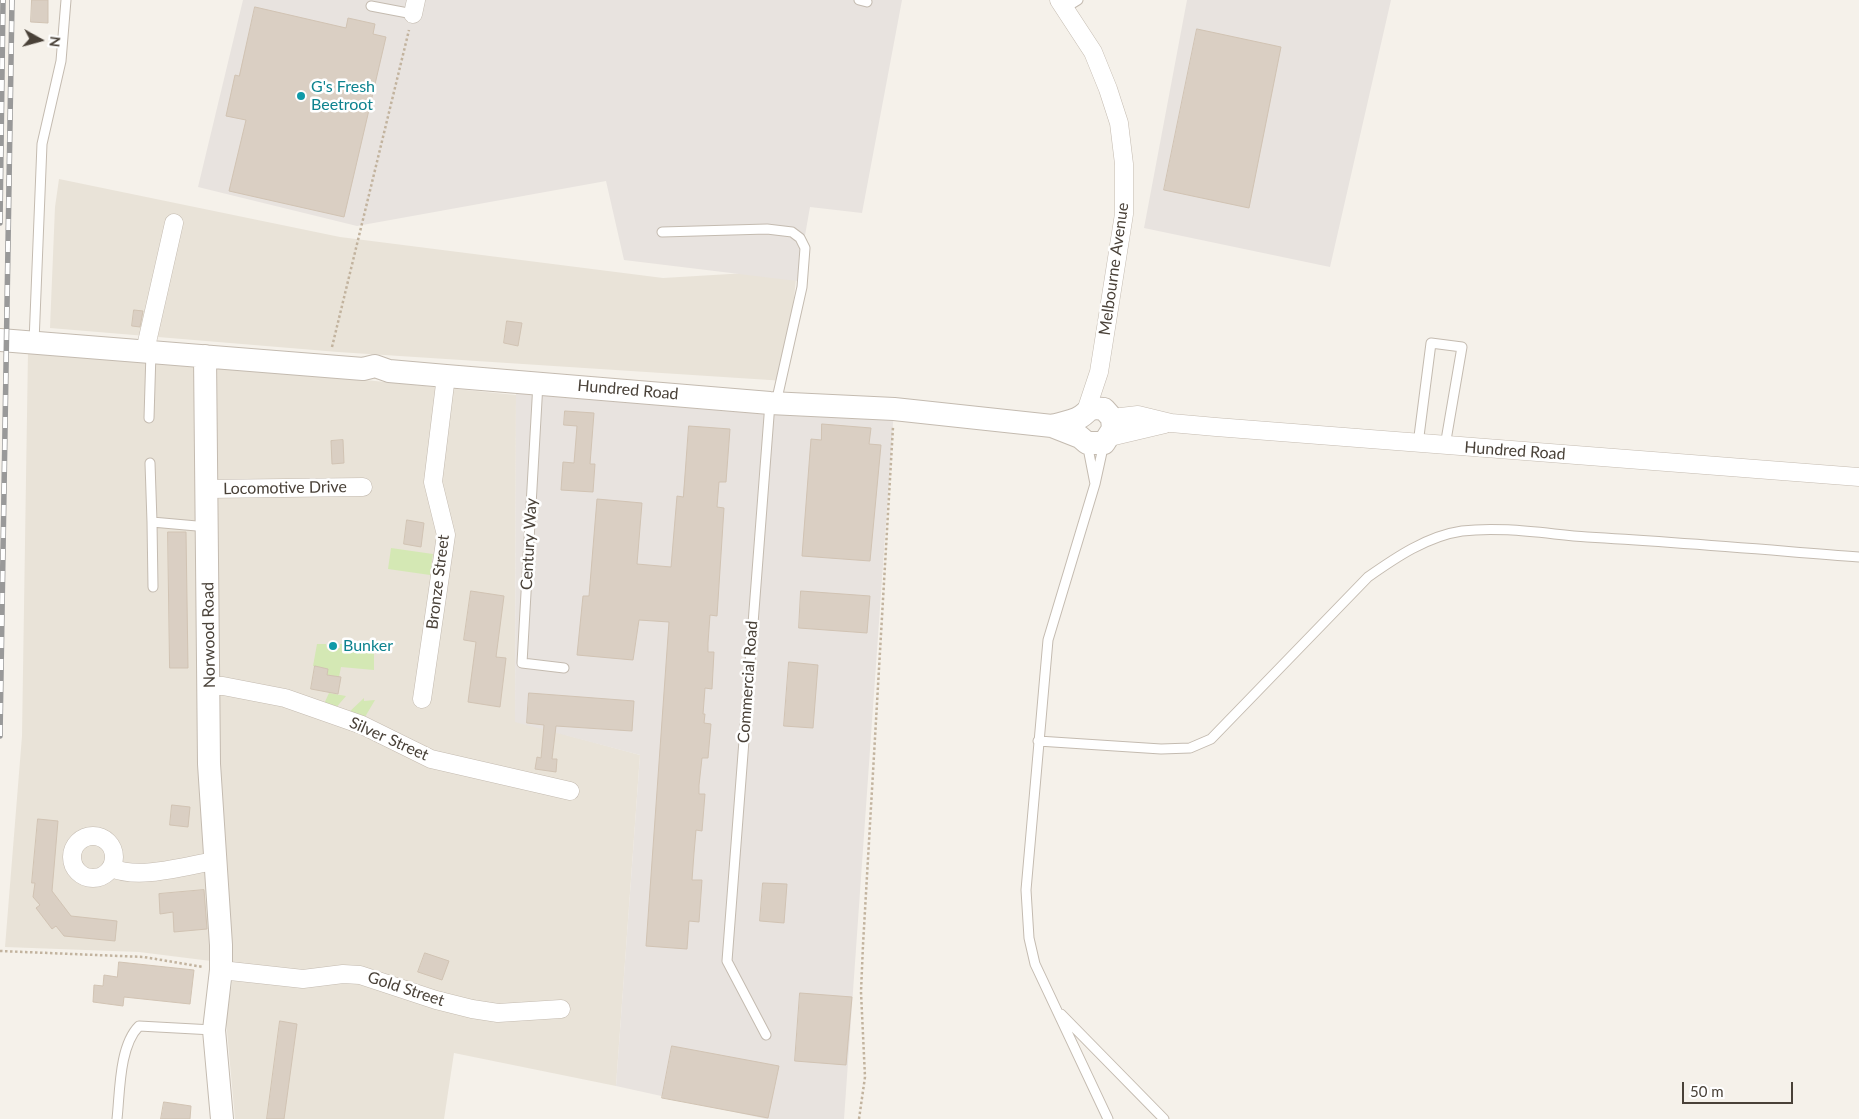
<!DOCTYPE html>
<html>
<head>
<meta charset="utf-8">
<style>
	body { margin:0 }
	#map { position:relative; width:1859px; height:1119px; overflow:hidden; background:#f5f1ea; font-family:Lato,sans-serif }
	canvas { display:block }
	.north { position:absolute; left:15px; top:15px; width:50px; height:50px; -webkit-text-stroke:4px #fff; paint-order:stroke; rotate:97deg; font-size:14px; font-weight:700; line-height:20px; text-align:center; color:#494138 }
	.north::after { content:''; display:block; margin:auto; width:18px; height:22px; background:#494138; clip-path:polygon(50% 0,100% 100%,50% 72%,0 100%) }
	.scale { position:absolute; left:1682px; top:1082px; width:111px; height:22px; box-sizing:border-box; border:2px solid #494138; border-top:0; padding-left:6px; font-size:15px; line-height:18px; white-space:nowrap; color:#494138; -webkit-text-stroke:4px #fff; paint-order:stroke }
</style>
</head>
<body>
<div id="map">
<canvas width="1859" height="1119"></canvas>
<div class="north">N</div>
<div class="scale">50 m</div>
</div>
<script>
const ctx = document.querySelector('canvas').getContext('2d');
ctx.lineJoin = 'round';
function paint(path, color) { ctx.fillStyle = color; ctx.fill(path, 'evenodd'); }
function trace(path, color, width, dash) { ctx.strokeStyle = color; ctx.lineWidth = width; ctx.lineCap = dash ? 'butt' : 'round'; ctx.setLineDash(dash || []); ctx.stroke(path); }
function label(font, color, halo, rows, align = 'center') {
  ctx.font = font + ' Lato,sans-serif'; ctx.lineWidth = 5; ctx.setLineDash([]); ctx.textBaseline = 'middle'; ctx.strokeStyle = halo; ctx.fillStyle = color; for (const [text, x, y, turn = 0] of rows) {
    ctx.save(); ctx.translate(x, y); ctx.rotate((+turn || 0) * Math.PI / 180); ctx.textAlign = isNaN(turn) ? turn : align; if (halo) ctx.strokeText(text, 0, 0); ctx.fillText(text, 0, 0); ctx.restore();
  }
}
const residential = new Path2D(`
	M59,179L340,237L663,278L797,270L785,381L338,352L50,328L55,207Z
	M28,351L194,363L516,395L515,721L640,755L616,1086L454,1053L444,1119H235L226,1020L235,964L139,952L5,947L22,736Z`);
const industrial = new Path2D(`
	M243,0H902L862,213L810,207L797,281L624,260L606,181L357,226L198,187Z
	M1187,0H1391L1330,267L1144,228Z
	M516,381L894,409L844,1119H766L616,1086L640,755L515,722Z`);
const green = new Path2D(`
	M391,548L433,554L430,575L388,569Z
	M317,644H326L327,649L340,648V644H374V670L341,667L339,677L327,675L328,669L313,666Z
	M329,693L346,696L334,710L323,706Z
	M364,698V701L375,700L362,722L346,715Z`);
const building = new Path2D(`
	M32,0H48V23L31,22Z
	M255,7L346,28L348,18L375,24L373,34L386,37L344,217L229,191L246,120L226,116L235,75L239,76Z
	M1197,29L1281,47L1249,208L1164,190Z
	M134,310L143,311L140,327L132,326Z
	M507,321L522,323L518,346L504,343Z
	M565,411L594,413L590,464H595L593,492L561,490L563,462L574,463L577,426L564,425Z
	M822,424L871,428L869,444L881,445L870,561L802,556L811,439L821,440Z
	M689,426L730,429L726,482H719L717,507L724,508L717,616L710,615L708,643V652H714L712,689L705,688L703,714H705L704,723L711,724L708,758H702L699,785V794H705L702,831L696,830L694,853L692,880H702L699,922L689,921L687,949L646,946L669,622L639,620L633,660L577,655L583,596H589L597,499L642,503L637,564L671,567L677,496L683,497Z
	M343,440L344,463L332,464L331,441Z
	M407,520L424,523L421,547L404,544Z
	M168,532H186L188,668H170Z
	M471,591L504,596L496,657L506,658L500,707L468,702L476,642L464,640Z
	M801,591L870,596L867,633L799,628Z
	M789,662L818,665L813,728L784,726Z
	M315,666L328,669L327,675L341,677L338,694L311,689Z
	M529,693L634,701L632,731L556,726L552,759H557L556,772L535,769L537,757L541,758L544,725L527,723Z
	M172,805L190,807L188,827L170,825Z
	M38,819L58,821L52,891L71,916L117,921L115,941L64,936L56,926L52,929L36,908L40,905L33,897L35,883H32Z
	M763,883L787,884L784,923L760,921Z
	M204,890L207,929L174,932L173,912L160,914L159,894Z
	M425,953L449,961L442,980L418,972Z
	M119,962L194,970L190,1004L124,997L123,1006L93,1002L94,985L103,986L104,975L117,977Z
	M800,993L852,997L846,1065L795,1061Z
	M280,1021L297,1024L284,1119H267Z
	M672,1046L779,1066L768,1118L662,1098Z
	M164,1102L191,1106L190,1119H161Z`);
const path = new Path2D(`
	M332,347L409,30
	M0,951L144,957L203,967
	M859,1119L865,1077L861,992L863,945L893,427`);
const service = new Path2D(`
	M859,0L867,2
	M371,6L413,14
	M1065,8L1078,0
	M662,232L767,229L792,232L800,238L805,248L802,287L776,403
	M34,342L42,144L61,61L66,0
	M538,383L522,663L564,668
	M149,418L151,352
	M1087,443L1095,484L1104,443
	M1418,444L1431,343L1462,347L1445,446
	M150,463L152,522L208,527
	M1095,484L1048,640L1026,890L1029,938L1035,964L1108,1119
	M152,522L153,587
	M1038,741L1161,749L1190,748L1211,739L1368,577C1395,558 1427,536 1462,531C1502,526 1547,534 1587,537C1678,542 1768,550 1859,557
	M1061,1014L1164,1119
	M766,1035L727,961L770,403
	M117,1119C120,1092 119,1046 139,1026L213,1030`);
const minor = new Path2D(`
	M1059,0L1093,52L1108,89L1119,123L1124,164V214L1099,372L1086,411
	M413,14L416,0
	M145,351L174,223
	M1112,418L1138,415L1171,423L1216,427L1859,477
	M1110,437L1165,424
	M207,489L363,487
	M210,686H223L285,698L362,725L431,759L570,791
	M422,699L446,535L433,482L446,376
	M72 857a21 21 0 1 1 42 0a21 21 0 1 1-42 0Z
	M112,868C139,880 185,866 214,861
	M221,970L303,979L343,974L360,975L436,1000L472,1009L498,1013L561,1009`);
const tertiary = new Path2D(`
	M0,340L363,369L375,366L389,371L446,376L770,403L894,409L1052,426L1080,437L1087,443H1104L1113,429L1112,418L1104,409C1084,406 1090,414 1076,419C1068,422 1060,424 1052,426
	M205,356L209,764L221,945V970L214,1030L222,1119`);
const rail = new Path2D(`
	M0,223L3,0
	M0,736L12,0`);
const markers = [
	[301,96,5,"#0f9aa8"],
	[333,646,5,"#0f9aa8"]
];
const cultureNames = [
	["G's Fresh",311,87],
	["Beetroot",311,105],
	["Bunker",343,646]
];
const streetNames = [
	["Melbourne Avenue",1114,269,-82],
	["Hundred Road",628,390,5],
	["Hundred Road",1515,451,4],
	["Locomotive Drive",285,488,-1],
	["Century Way",529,544,-87],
	["Bronze Street",438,582,-83],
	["Norwood Road",209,635,-91],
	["Commercial Road",748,682,-86],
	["Silver Street",389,739,24],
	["Gold Street",406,989,18]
];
paint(residential, '#e9e3d8');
paint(industrial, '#e8e3df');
paint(green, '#d4e8b4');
paint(building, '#dacfc3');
trace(building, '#d1c3b3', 1);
trace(service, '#c4bbb0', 11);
trace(minor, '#c4bbb0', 19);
trace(tertiary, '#c4bbb0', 24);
trace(path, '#c2b39e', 2.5, [2.5, 2.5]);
trace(service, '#fff', 9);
trace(minor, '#fff', 18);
trace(tertiary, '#fff', 22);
trace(rail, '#999', 5.5);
trace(rail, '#fff', 4, [11]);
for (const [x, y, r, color] of markers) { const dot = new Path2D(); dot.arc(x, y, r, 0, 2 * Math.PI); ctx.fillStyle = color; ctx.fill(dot); trace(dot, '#fff', 2); }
label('16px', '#0d838f', '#fff', cultureNames, 'left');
label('16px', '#494138', '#fff', streetNames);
</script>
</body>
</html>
